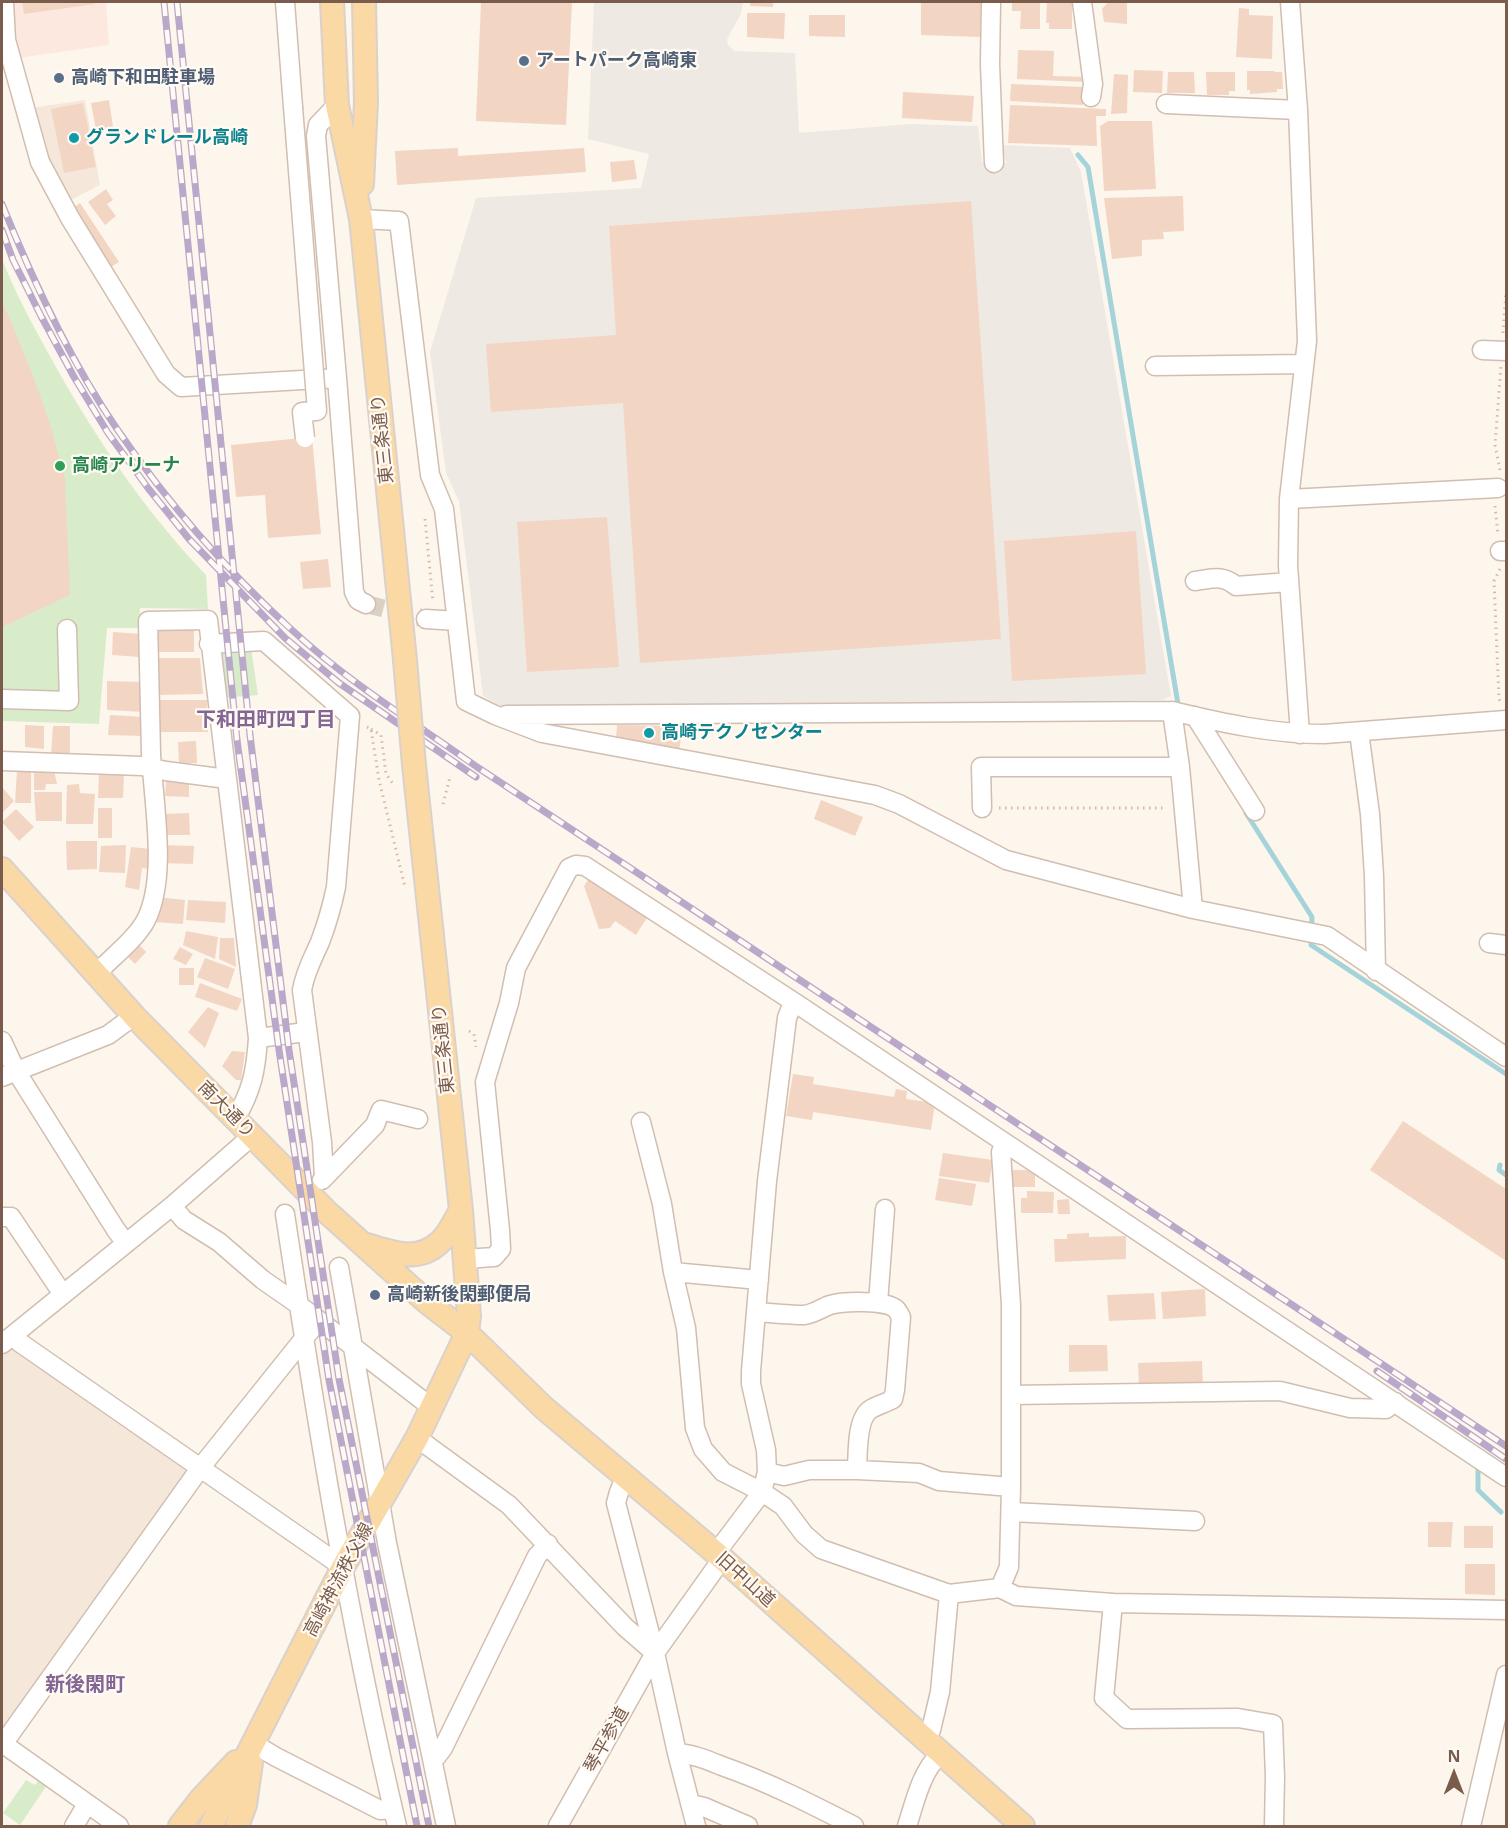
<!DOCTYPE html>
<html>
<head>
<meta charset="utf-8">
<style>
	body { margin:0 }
	#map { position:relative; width:1508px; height:1828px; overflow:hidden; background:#fdf6ec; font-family:"Open Sans",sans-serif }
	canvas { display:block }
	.frame { position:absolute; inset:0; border:3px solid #7a5c4d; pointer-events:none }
	.north { position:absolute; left:1424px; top:1744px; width:60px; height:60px; -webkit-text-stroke:4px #fffaf3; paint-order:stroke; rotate:0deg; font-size:16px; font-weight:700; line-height:24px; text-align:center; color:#7a5c4d }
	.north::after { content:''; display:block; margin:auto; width:21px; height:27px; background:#7a5c4d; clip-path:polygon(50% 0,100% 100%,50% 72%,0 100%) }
</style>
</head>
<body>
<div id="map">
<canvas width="1508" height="1828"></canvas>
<div class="frame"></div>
<div class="north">N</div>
</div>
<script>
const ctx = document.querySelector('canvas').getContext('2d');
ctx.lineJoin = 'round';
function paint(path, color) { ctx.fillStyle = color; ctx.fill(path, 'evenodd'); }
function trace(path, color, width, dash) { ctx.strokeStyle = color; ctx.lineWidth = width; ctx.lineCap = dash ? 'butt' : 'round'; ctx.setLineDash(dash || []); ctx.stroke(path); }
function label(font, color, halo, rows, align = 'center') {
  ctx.font = font + ' "Open Sans","Noto Sans JP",sans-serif'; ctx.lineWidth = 4.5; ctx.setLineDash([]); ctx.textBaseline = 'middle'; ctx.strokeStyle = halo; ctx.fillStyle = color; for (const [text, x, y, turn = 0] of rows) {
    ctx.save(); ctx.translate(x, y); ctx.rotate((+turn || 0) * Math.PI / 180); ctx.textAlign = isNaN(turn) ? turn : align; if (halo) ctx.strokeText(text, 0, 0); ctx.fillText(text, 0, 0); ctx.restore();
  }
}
const residential = new Path2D(`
	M85,100L100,185L67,202L48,161L31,108Z
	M5,1348L21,1350L186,1468L189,1477L7,1727H2V1350Z`);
const commercial = new Path2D(`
	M10,2H106L109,45L18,58L12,39Z`);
const industrial = new Path2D(`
	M594,2H743L741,14L727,39L728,45L734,51L795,53L799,133L911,124L978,126L982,163H1007L1000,145L1070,148L1081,172L1171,696L1163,700L504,708L483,696L459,501L446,473L430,352L476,198L641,188L649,154L588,139Z`);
const green = new Path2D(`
	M2,259C14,290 30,320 46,349C90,430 142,508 206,575L208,609L140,608V628H107L99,724L2,721Z
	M251,648L258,695L222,698L217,650Z
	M26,1780L35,1785L39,1780L47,1785L20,1825L3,1813Z`);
const stream = new Path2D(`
	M1078,155L1088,167L1178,704L1181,708
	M1246,813L1312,917L1311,945L1506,1074
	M1500,1165L1499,1170L1506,1175
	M1478,1467V1490L1501,1512`);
const building = new Path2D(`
	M22,2H95V4L24,14Z
	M481,2H572L566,125L476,121Z
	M750,2H773V7L750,6Z
	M921,2H981L980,37L921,35Z
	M1012,2H1040V29H1020L1021,11H1012Z
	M1047,2H1072V29H1049V23H1046Z
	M1108,2H1127V24L1104,22L1102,9Z
	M1239,8L1249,9V15L1273,16L1272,59L1236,57Z
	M747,13H785L784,39L747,37Z
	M809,15H845V37L809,36Z
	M1018,50L1054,51L1053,76L1087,77V82L1017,79Z
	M1134,70L1163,71L1162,93L1133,92Z
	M1247,71H1274L1275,72H1282L1283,89H1277V92L1250,94V90H1247Z
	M1168,72H1194L1195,93H1167Z
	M1206,72H1235V91H1229V95H1207Z
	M1114,74L1128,75L1127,113L1111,114Z
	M1011,84L1083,87V105L1010,101Z
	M903,92L974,96L972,122L902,118Z
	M109,100L113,127L96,130L91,103Z
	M83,103L96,167L64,173L51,109Z
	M1010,105L1106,109V116H1096L1097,146L1008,143Z
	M1108,121H1152L1156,189L1104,191L1100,126Z
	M458,148V156L584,148L586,172L397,185L395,151Z
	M634,160L637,179L612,182L610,162Z
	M106,189L113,200L107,204L116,216L105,225L88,202Z
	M1183,196L1184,231L1163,232L1164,239L1142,240V256L1112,259L1104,198Z
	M971,201L1001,639L640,663L623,403L491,412L486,344L616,335L609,226Z
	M80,203L119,262L111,267L73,208Z
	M2,301L32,373L51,427L65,480L70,595L2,627Z
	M312,437L321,534L268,538L265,495L236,497L231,445Z
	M607,517L619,667L527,672L517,522Z
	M1136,531L1146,674L1012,681L1004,541Z
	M328,559L331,587L303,589L300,562Z
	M194,624V652H157L156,625Z
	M113,632L141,634L139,657L112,655Z
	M157,658H200L203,694L158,695Z
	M107,681L145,682L143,712L107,710Z
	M159,700H207L208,732H160Z
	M110,715L144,717L142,736L108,735Z
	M25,725L44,726V749L25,747Z
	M617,725L683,726L679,751L616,739Z
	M53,726H70V756L51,755Z
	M196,741L197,763L179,764L178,742Z
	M17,770H31V803H15Z
	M34,770H54L57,784H46L45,790H34Z
	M99,773H124L123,798H98Z
	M166,780H189V797L165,796Z
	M79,784L80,793L95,794L93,824H66L67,785Z
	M2,787L14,801L2,813Z
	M34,792H62V821H36Z
	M821,800L863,817L855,836L814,819Z
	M98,808H112V838H98Z
	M16,809L34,827L19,841L2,822Z
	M189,813L190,835H164V814Z
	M66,841H97V869L67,870Z
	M126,845L125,873L99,872L101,846Z
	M163,845L194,846L193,864L162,863Z
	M131,847L151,849V869L142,868L139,890L125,887Z
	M590,877L648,916L636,935L615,921L610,928L599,929L584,886Z
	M156,897L185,900L183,924L153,922Z
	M188,900L226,902L225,923L186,920Z
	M186,931L218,937L215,959L183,945Z
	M220,938H234L236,967L219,959Z
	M135,940L146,952L135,964L123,952Z
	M180,947L193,954L186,965L173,959Z
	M205,958L235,969L228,989L197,977Z
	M179,968H194V985H179Z
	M200,983L242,999L237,1011L195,997Z
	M208,1007L219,1013L205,1048L188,1032Z
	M232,1051L245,1052L241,1080H236L222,1066Z
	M793,1074L814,1077L813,1084L894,1097L896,1089L907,1091L906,1099L935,1103L931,1130L813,1112L812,1120L786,1116Z
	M1403,1121L1506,1189V1261L1370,1170Z
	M943,1153L993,1160L989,1183L939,1176Z
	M1008,1170H1035V1187H1007Z
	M939,1178L976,1184L972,1206L935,1200Z
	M1027,1191L1054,1192L1053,1213H1021V1198H1027Z
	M1069,1199L1070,1214H1058L1057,1200Z
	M1089,1233V1237L1126,1236V1259L1055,1262L1054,1239H1067V1234Z
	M1205,1289L1206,1316L1163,1319L1161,1292Z
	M1154,1293L1156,1319L1109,1321L1107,1295Z
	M1069,1345H1107L1108,1371L1069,1372Z
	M1202,1361L1203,1385L1139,1388L1138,1363Z
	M1428,1522H1453L1451,1547H1428Z
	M1464,1526H1493V1548H1464Z
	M1465,1564H1495V1595L1465,1594Z`);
const minorTunnel = new Path2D(`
	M366,604L426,619`);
const path = new Path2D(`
	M1503,333L1506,291
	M1500,470L1495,445L1501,366
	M1495,506L1498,535
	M425,519L433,602
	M1500,569L1494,581L1499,699L1501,703
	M367,727L371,729L379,780L405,887
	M371,729L381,735L386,774L394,785
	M443,804L450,777
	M999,808H1166
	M469,1031L474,1034L476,1047`);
const minor = new Path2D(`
	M4,2L6,40L40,162L70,218L166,374L181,387L337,378
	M285,2L293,107
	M991,2L990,64L994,163
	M1082,2L1093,84L1091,97
	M1290,2L1298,110L1307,341L1289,499L1288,565L1300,734
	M1166,104L1298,110
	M337,105L318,125L316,136L337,378L354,592L358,600L366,604
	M361,219L399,221L430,475L444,509L466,701L495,715L542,733L875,795L899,804L1006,860L1193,909L1327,936L1506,1057
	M1482,350L1506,351
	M1155,366L1304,364
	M1289,499L1498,488
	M1500,551H1506
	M1195,581C1212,579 1222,574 1236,586L1289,582
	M426,619L457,621
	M209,644L264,641L350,716L336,887C332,906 327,924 320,942C313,958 305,972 302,990L322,1142L324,1177
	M2,699L69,701L67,629
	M1172,711L1180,767L1193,909
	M506,715L1172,711C1222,723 1272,734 1324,734L1506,720
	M1195,716L1255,811
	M1359,732L1370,814L1374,876L1376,971
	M2,761L142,766L166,771L227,779
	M982,808L981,767H1180
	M1489,943L1506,945
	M96,974C111,958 136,939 146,920C168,876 153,802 151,753C150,709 149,665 148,621L208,620L258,1038C256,1070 252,1091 235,1119
	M258,1038L306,1032
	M2,1041L16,1071L116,1230L125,1242
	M2,1077L108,1035L134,1016
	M641,1122L662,1204L673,1272L686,1328L695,1428L703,1449L723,1472L762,1492L783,1506L804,1534L821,1549L949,1594L1000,1588L1016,1596L1113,1603L1506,1610
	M322,1180L375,1125L381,1110L418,1119
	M172,1206L184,1220L219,1242L263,1280L299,1305L431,1407
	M285,1214C316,1419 349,1624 397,1826
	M2,1217H11L62,1293
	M465,1259L494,1257L501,1249L500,1230L485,1082L509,1003L516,968L569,868L576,865L585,866L797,1004L1506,1477
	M339,1267L387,1543L446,1826
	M673,1272L759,1280
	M878,1303L885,1209
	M756,1312C772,1313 788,1315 804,1315C814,1314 821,1308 830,1305C843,1301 886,1300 896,1309C898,1311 899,1314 901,1317L895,1390L893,1399C886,1403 878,1405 871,1409C856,1418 858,1454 857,1470
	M16,1333L19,1342L343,1567
	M2,1344L172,1206L252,1136
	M1011,1395L1280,1391L1350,1408L1386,1409L1395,1402
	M417,1438L509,1505L625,1627L655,1653
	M767,1472L784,1476L809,1470H857L919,1473L939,1481L1011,1487
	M625,1478L619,1492L616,1503L655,1653L677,1753L696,1826
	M1011,1512L1195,1521
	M716,1553L762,1492L767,1472L766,1450L751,1384V1371L767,1181L787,1018L790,1010L797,1004
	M1000,1588L1009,1567L1011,1487V1305L1001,1152L1004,1143
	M1113,1603L1104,1698L1127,1719L1238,1718L1273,1724L1275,1777L1274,1826
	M924,1738L931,1730L940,1692L949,1594
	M2,1743L119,1826
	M3,1744L201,1467L318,1321
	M254,1744L276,1757L380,1810L393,1809
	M677,1753C693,1754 707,1760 722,1766C768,1782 811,1804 854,1826
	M432,1759L437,1756L443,1748L537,1556L548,1544
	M691,1804L704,1807L748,1826
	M74,1826L87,1804
	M558,1826L655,1653L722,1559
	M907,1826C915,1802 921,1772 940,1754
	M1471,1826L1506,1675`);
const major = new Path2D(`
	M332,2L337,105L361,219L405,660
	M362,184L366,102L364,2
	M2,869L134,1016L328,1213L428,1303L467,1333L544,1408L716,1553L1023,1826
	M367,1245C393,1253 418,1263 440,1242C449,1234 455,1220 461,1210
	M180,1826L201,1799L236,1762
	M211,1826L343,1567L417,1438L467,1333L469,1316L461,1210L414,765
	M237,1826L245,1805L251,1763`);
const rail = new Path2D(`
	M164,2L237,740L279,1050L329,1380L417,1826
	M177,2L250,735L289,1050L339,1379L429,1826
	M2,204C33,281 69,359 117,429C167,502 226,570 292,630C348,682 415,723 477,767L1506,1446
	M2,230L13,260L41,316L74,377L108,433L148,488L189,539L285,638L339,683L476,777
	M1377,1371L1506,1459`);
const minorBridge = new Path2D(`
	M293,107L317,411L302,412L305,438`);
const majorBridge = new Path2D(`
	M405,660L414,765`);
const markers = [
	[524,61,6,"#5c6f8a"],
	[59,78,6,"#5c6f8a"],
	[74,138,6,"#0f9aa8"],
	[60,466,6,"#2e9e5b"],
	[649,733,6,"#0f9aa8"],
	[375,1295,6,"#5c6f8a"]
];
const serviceNames = [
	["アートパーク高崎東",536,61],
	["高崎下和田駐車場",71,78],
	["高崎新後閑郵便局",387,1295]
];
const cultureNames = [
	["グランドレール高崎",86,138],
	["高崎テクノセンター",661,733]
];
const streetNames = [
	["東三条通り",383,439,-96],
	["東三条通り",444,1049,-96],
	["南大通り",226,1110,45],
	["高崎神流秩父線",339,1580,-62],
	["旧中山道",745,1580,42],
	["琴平参道",607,1740,-61]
];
const leisureNames = [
	["高崎アリーナ",72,466]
];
const neighbourhoodNames = [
	["下和田町四丁目",266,720],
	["新後閑町",85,1685]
];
paint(residential, '#f5e8da');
paint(commercial, '#fde8e0');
paint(industrial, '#efe9e4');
paint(green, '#d8ecc9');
trace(stream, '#a5d3da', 5);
paint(building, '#f3d5c3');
trace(minorTunnel, '#dcd0c4', 18, [18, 9]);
trace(minor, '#d1beb0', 21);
trace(major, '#dad1cd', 26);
trace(path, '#d9b8a5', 3, [1.5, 4.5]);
trace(minor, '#fff', 18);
trace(major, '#fbd9a5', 22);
trace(rail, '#b9a8c9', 7);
trace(rail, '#fffaf3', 4.5, [14]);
trace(minorBridge, '#d1beb0', 21, []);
trace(majorBridge, '#dad1cd', 26, []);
trace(minorBridge, '#fff', 18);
trace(majorBridge, '#fbd9a5', 22);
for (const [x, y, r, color] of markers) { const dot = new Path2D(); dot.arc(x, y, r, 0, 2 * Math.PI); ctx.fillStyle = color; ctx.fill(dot); trace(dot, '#fffaf3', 2); }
label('bold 18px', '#4e5e75', '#fffaf3', serviceNames, 'left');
label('bold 18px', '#0d838f', '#fffaf3', cultureNames, 'left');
label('18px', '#7a5c4d', '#fffaf3', streetNames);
label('bold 18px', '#27864d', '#fffaf3', leisureNames, 'left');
label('bold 20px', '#846695', '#fffaf3', neighbourhoodNames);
</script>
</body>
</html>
